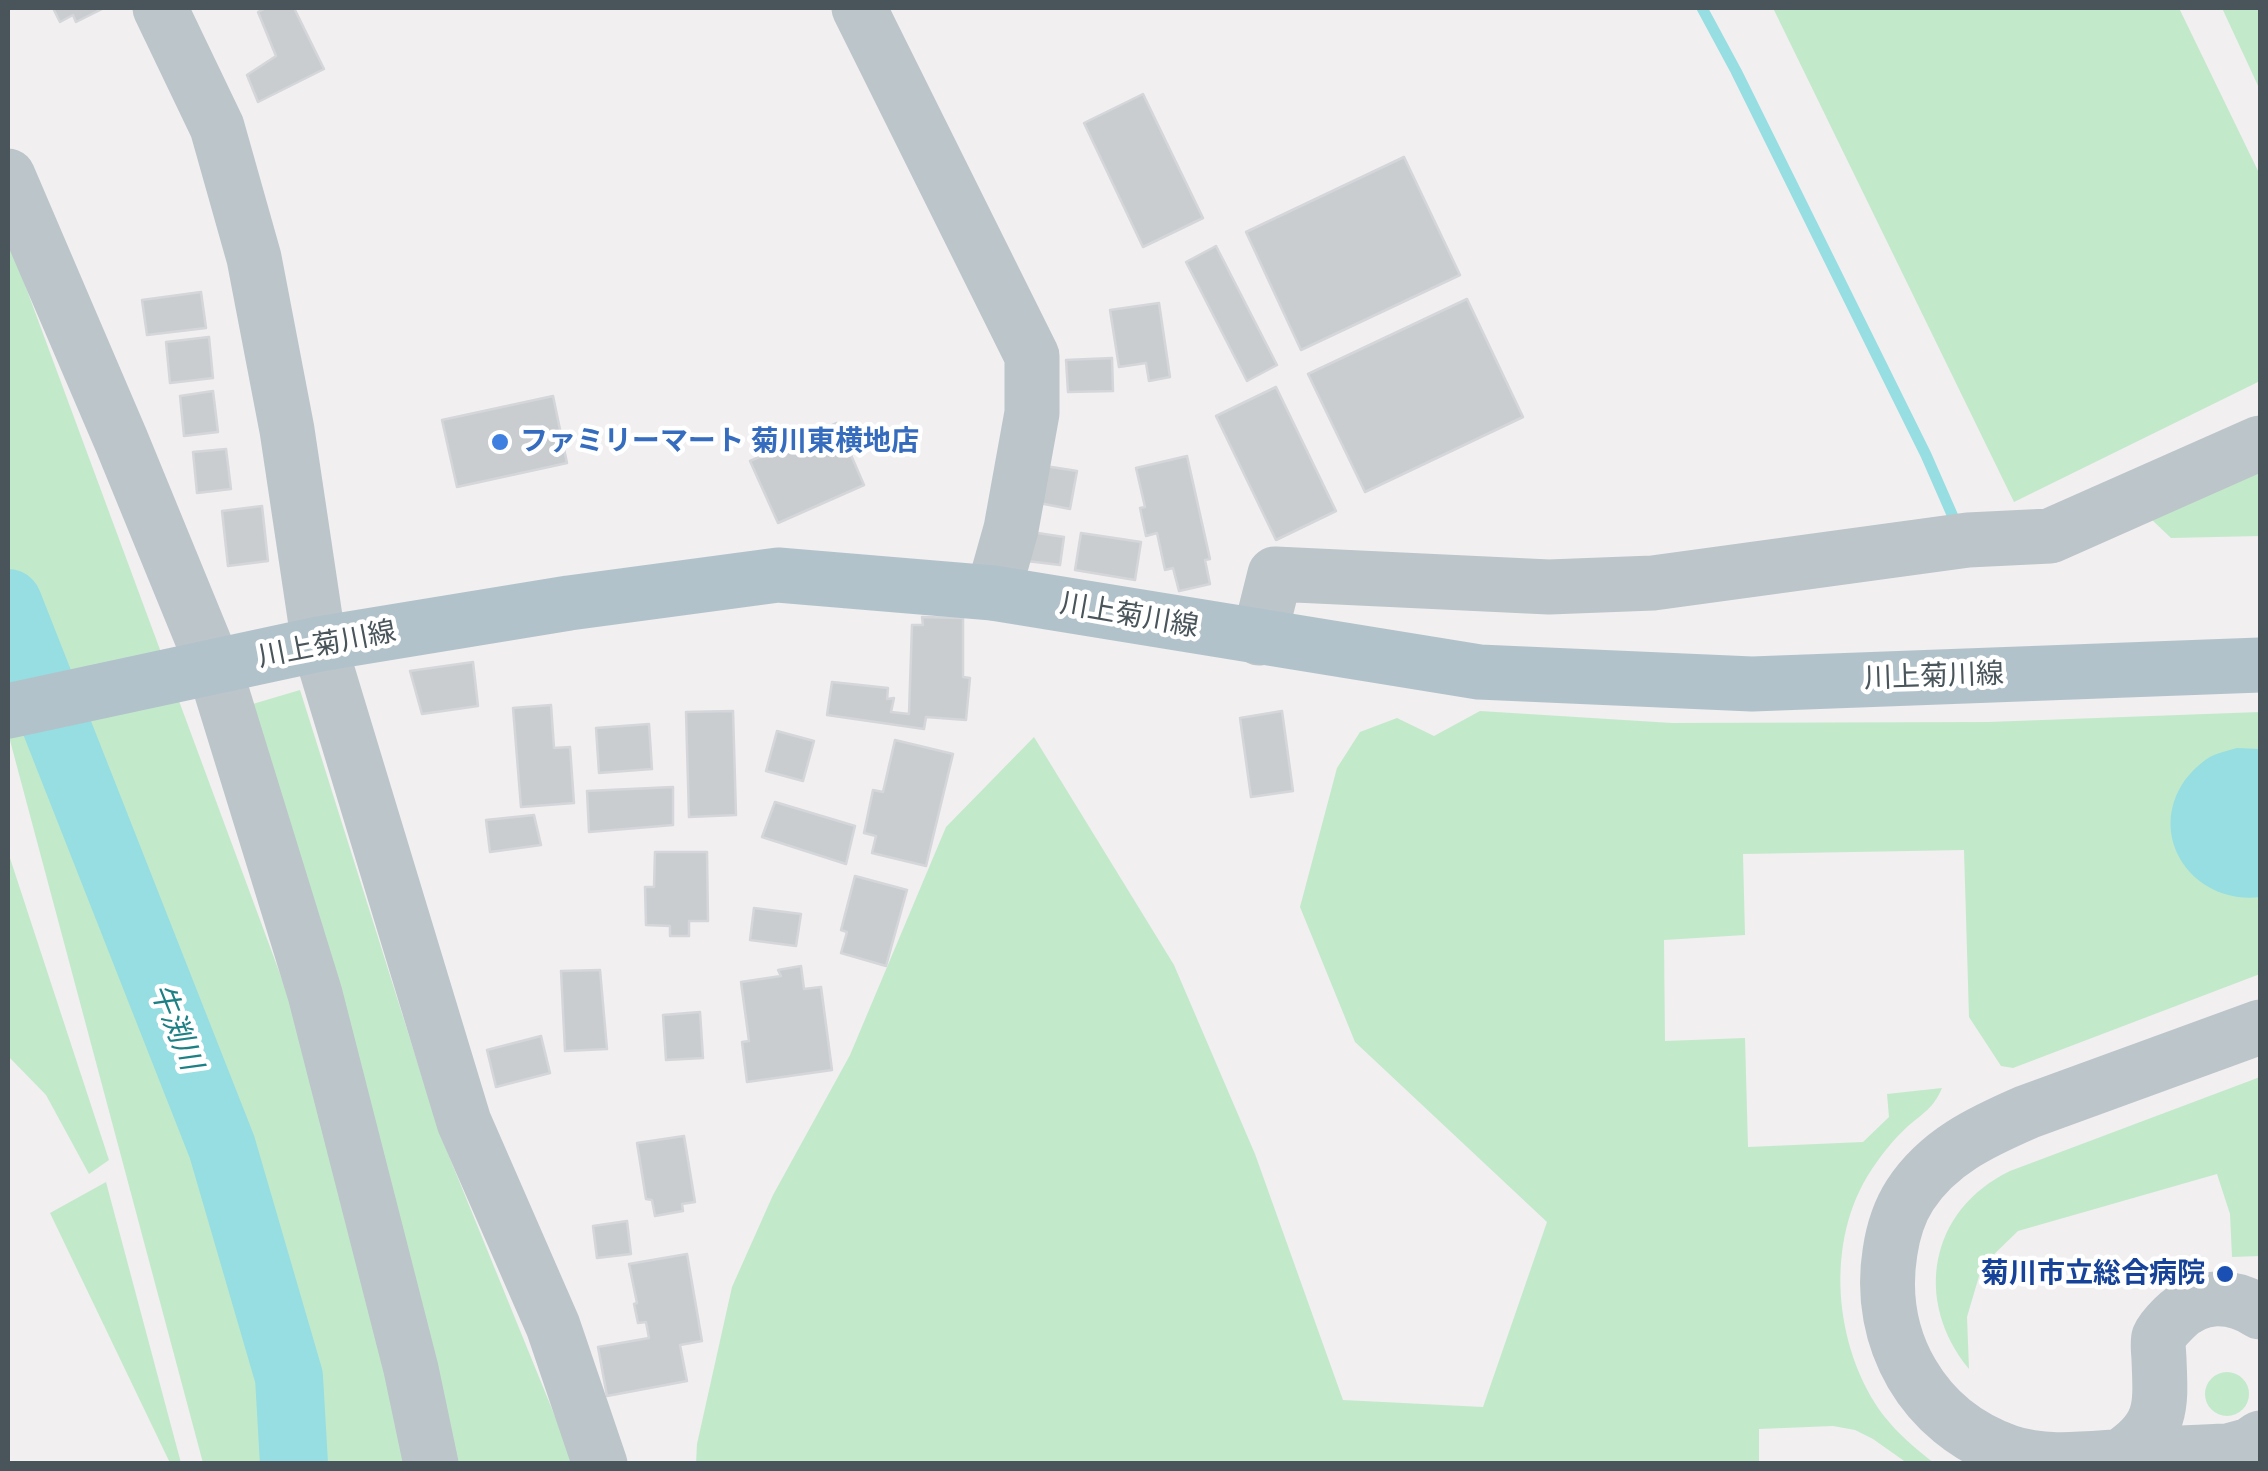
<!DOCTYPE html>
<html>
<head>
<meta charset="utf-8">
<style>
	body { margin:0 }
	#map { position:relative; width:2268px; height:1471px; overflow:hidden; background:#f1eff0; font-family:"PT Sans",sans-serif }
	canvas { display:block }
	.frame { position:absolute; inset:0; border:10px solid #49555a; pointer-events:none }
</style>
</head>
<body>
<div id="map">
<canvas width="2268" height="1471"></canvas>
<div class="frame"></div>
</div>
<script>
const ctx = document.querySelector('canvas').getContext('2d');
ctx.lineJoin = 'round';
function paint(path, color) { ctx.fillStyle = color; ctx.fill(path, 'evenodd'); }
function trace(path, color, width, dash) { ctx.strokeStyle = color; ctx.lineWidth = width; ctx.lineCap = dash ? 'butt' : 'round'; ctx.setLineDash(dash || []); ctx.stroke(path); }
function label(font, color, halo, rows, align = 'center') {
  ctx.font = font + ' "PT Sans","Noto Sans JP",sans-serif'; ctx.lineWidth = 9; ctx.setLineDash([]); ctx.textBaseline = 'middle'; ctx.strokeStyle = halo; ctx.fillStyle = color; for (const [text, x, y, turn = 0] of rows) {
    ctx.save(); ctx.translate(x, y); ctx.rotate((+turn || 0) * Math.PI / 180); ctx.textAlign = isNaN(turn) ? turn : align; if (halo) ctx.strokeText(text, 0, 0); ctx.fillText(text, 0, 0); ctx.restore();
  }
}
const green = new Path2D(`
	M1773,8H2179L2260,175V381L2014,502Z
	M2222,8H2260V90Z
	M8,239L360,1190L409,1463H203L8,733Z
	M2260,446V536L2171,538L2131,500Z
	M300,690L440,1134L574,1463H438L219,714Z
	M1480,711L1672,723L1988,722L2260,712V974L2013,1068L2001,1066L1969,1017L1964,850L1743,854L1745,935L1664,940L1665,1041L1745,1038L1748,1147L1863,1142L1889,1117L1887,1094L1942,1088C1933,1109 1923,1113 1907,1127C1894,1139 1882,1154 1872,1169C1824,1240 1833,1348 1884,1416C1898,1434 1916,1449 1934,1463H1907L1873,1439L1855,1430L1833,1426L1759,1429V1464H696L697,1444L732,1287L773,1195L850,1055L946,827L1034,737L1174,965L1255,1154L1343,1400L1483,1407L1547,1222L1355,1042L1300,907L1337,768L1360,732L1397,718L1434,736Z
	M8,852L109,1160L89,1174L46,1095L8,1056Z
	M2260,1077V1256L2232,1257L2230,1214L2217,1174L2018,1231L1982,1266L1967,1317L1969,1369C1913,1301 1929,1210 2010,1171Z
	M106,1182L181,1463H170L50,1213Z
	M2205 1394a22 22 0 1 1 44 0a22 22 0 1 1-44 0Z`);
const water = new Path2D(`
	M2237,748L2260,749V897C2194,905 2145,837 2185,780C2193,770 2203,760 2214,755C2221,752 2230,750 2237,748Z`);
const stream = new Path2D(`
	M1702,8L1736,71L1926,455L1954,519`);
const river = new Path2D(`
	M8,603L222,1147L289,1377L294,1464`);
const building = new Path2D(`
	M53,8H102V9L76,22L73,15L60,22Z
	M266,8H294L324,69L258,102L247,75L276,56L258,12Z
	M1143,94L1203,218L1143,247L1084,123Z
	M1404,157L1460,275L1301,350L1246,232Z
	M1216,246L1277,365L1247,381L1186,262Z
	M201,292L206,328L147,335L142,300Z
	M1467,299L1523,417L1365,492L1308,374Z
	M1159,303L1170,377L1149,381L1146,363L1119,367L1110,310Z
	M209,337L213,378L170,383L166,342Z
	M1112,358L1113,391L1068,392L1066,360Z
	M1276,387L1336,511L1276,540L1216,416Z
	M213,391L218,432L184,436L180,396Z
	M553,396L567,463L457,487L442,420Z
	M837,423L864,485L778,523L750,461Z
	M226,449L231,489L197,493L193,452Z
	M1187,456L1210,559L1205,560L1210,584L1179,591L1173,568L1165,570L1157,533L1146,536L1140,508L1145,507L1136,468Z
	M1045,466L1077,471L1070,509L1039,503Z
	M262,506L268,561L228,566L222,511Z
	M1031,532L1064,537L1060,565L1027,561Z
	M1081,533L1141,542L1135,580L1075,570Z
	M922,617L963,618V677L970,678L966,720L926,717L924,729L827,715L832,682L888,688L887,699L894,698L891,712L909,714L912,625H923Z
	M473,662L478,706L422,714L410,671Z
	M551,705L554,748L570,747L574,803L521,807L513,708Z
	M733,711L736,815L689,817L686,712Z
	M1282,711L1293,791L1251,797L1240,718Z
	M649,724L652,769L599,773L596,728Z
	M777,731L814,741L803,781L766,771Z
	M895,740L953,754L926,866L872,853L876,836L864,833L873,790L883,792Z
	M673,787V825L589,832L587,791Z
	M775,802L855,826L846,864L762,837Z
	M534,815L541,845L490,852L486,820Z
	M655,852H707L708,921H689V936H670V926L646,925L645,887H654Z
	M855,876L907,890L886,966L841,953L847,932L841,930Z
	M754,908L801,914L796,946L750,940Z
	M801,966L804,989L821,987L832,1070L747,1082L742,1042L749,1041L741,982L781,976L778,970Z
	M600,970L607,1049L565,1051L561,971Z
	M700,1012L703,1058L666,1060L663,1015Z
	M541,1036L550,1073L496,1087L487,1050Z
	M684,1136L695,1202L682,1204L683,1211L655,1216L652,1200L646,1199L637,1143Z
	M627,1221L631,1254L597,1258L593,1226Z
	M687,1254L702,1341L680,1345L687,1381L607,1396L598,1347L649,1338L646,1322L638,1323L634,1304L637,1303L629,1264Z`);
const minor = new Path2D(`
	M160,8L217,127L254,258L287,430L319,644L464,1122L553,1326L600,1464
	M859,8L1032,356V413L1011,529L993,593
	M8,176L121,440L214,667L315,994L411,1369L431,1464
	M1259,638L1275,574L1549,587L1653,583L1968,540L2050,536L2260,443
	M2260,1027L2027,1112C1981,1132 1938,1152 1910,1195C1899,1212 1893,1232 1890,1252C1876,1340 1923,1422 2008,1452C2045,1465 2091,1458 2129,1456C2162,1454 2195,1452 2228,1451L2250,1445L2260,1438
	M2121,1456C2163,1428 2161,1407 2159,1360C2159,1353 2157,1343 2159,1337C2162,1330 2169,1323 2174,1318C2199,1293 2232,1294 2260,1312`);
const major = new Path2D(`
	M8,711L319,644L569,603L778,575L993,593L1479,672L1752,684L2260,665`);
const markers = [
	[500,442,10,"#3f7fe0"],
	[2225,1274,10,"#1a4fb4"]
];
const shopNames = [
	["ファミリーマート 菊川東横地店",520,442]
];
const streetNames = [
	["川上菊川線",1129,616,10],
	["川上菊川線",327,645,-11],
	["川上菊川線",1934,677,-2]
];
const transitNames = [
	["菊川市立総合病院",2205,1274]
];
const waterNames = [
	["牛渕川",175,1027,68]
];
paint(green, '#c3e9cb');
paint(water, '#96dee1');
trace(stream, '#96dee1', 11);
trace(river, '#96dee1', 68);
paint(building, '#c9cdd0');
trace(building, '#d4d6da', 2.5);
trace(minor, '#bcc5ca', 55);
trace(major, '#b2c2ca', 55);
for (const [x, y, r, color] of markers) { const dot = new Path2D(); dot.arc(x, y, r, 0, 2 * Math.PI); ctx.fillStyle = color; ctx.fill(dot); trace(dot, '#fff', 4); }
label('bold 28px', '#366cbe', '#fff', shopNames, 'left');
label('28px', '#49555a', '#fff', streetNames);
label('bold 28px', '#164399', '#fff', transitNames, 'right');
label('italic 30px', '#1c8084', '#fff', waterNames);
</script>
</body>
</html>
